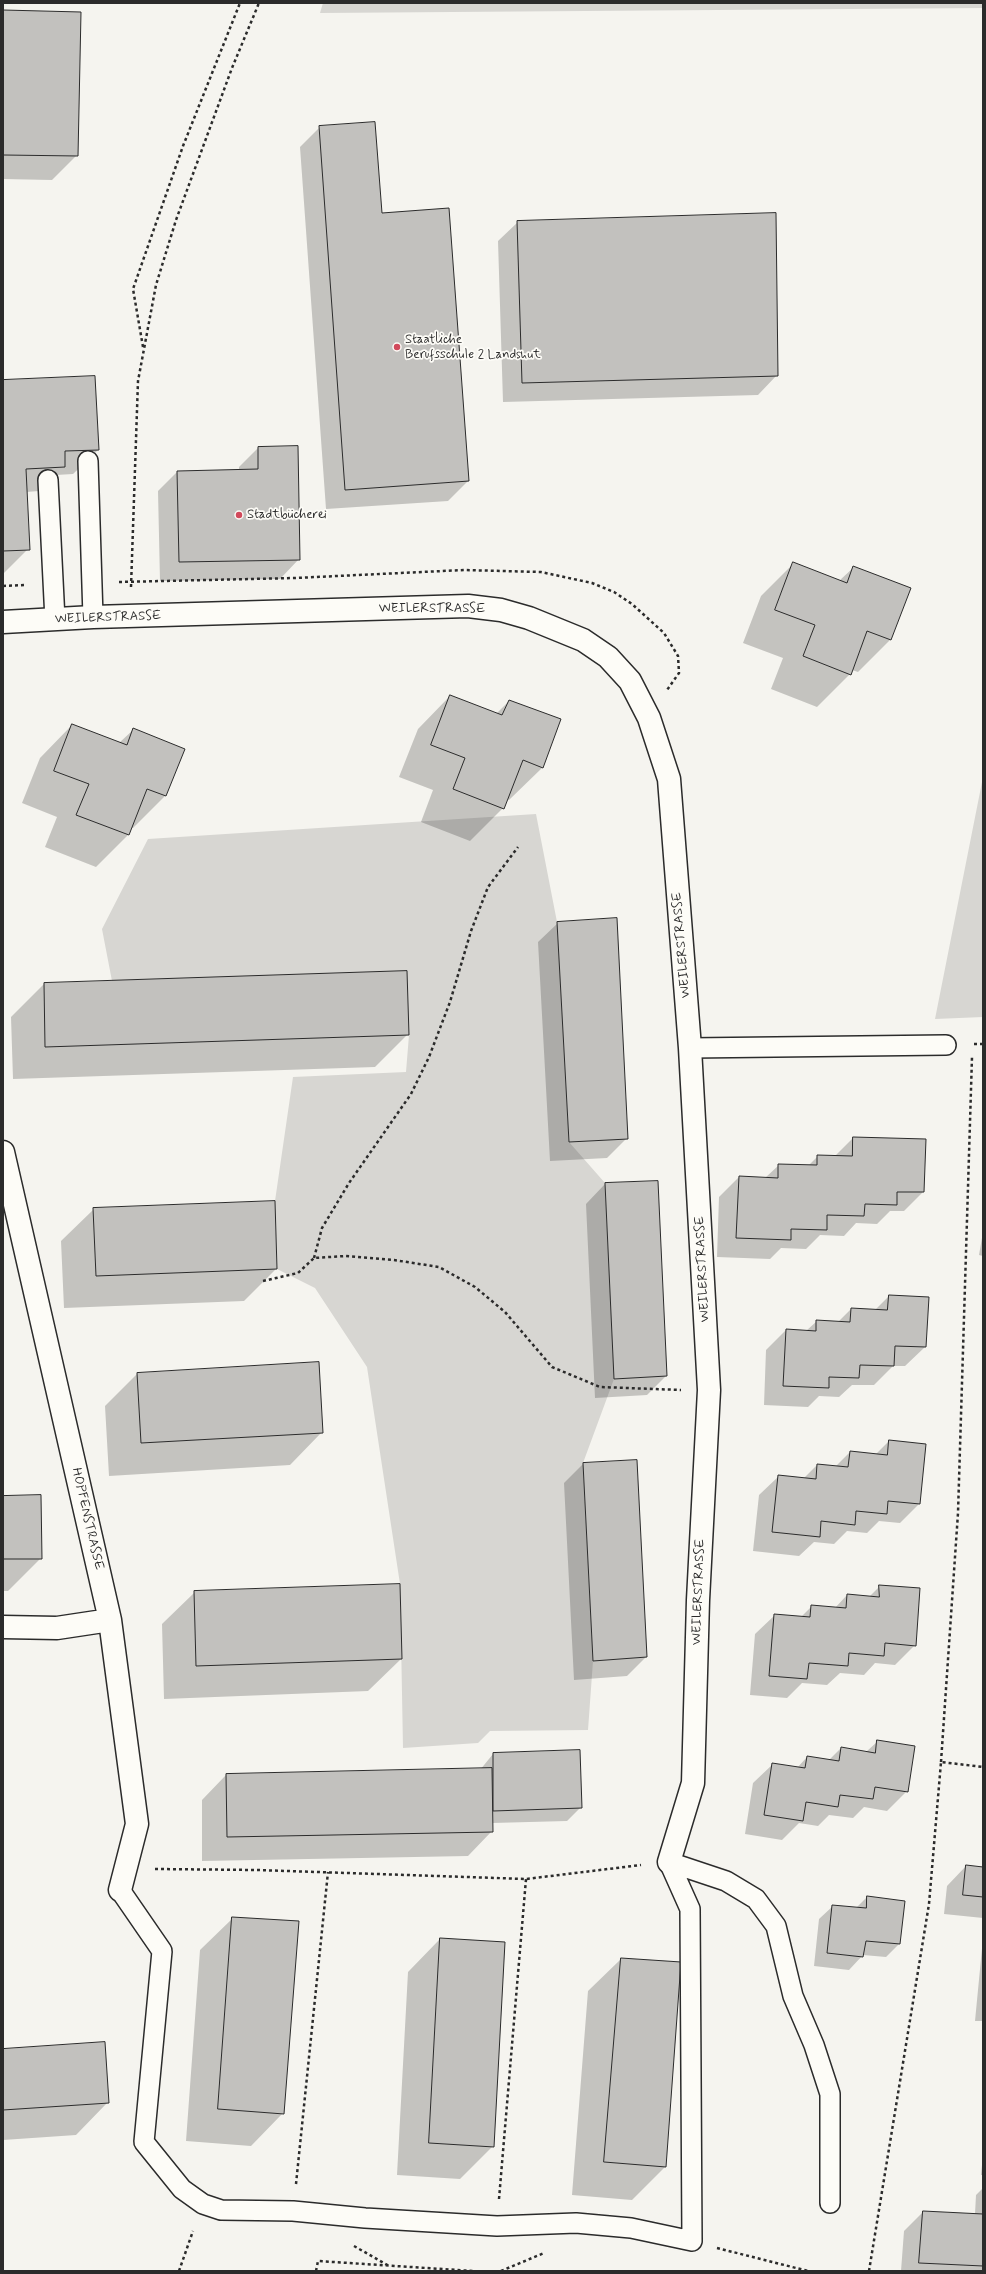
<!DOCTYPE html>
<html>
<head>
<meta charset="utf-8">
<style>
	body { margin:0 }
	#map { position:relative; width:986px; height:2274px; overflow:hidden; background:#f5f4ef; font-family:Mynerve,sans-serif }
	canvas { display:block }
	.frame { position:absolute; inset:0; border:4px solid #2b2b2b; pointer-events:none }
</style>
</head>
<body>
<div id="map">
<canvas width="986" height="2274"></canvas>
<div class="frame"></div>
</div>
<script>
const ctx = document.querySelector('canvas').getContext('2d');
ctx.lineJoin = 'round';
function paint(path, color) { ctx.fillStyle = color; ctx.fill(path, 'evenodd'); }
function trace(path, color, width, dash) { ctx.strokeStyle = color; ctx.lineWidth = width; ctx.lineCap = dash ? 'butt' : 'round'; ctx.setLineDash(dash || []); ctx.stroke(path); }
function label(font, color, halo, rows, align = 'center') {
  ctx.font = font + ' Mynerve,sans-serif'; ctx.lineWidth = 3.5; ctx.setLineDash([]); ctx.textBaseline = 'middle'; ctx.strokeStyle = halo; ctx.fillStyle = color; for (const [text, x, y, turn = 0] of rows) {
    ctx.save(); ctx.translate(x, y); ctx.rotate((+turn || 0) * Math.PI / 180); ctx.textAlign = isNaN(turn) ? turn : align; if (halo) ctx.strokeText(text, 0, 0); ctx.fillText(text, 0, 0); ctx.restore();
  }
}
const green = new Path2D(`
	M323,3H983V8L320,13Z
	M983,777V1017L935,1019Z
	M536,814L557,922L569,1142L605,1183L614,1379L583,1463L593,1661L588,1730L490,1731L478,1743L403,1748L400,1584L367,1367L315,1288L277,1269L275,1201L293,1077L406,1072L409,1035L112,981L102,929L148,839Z`);
const shadow = new Path2D(`
	M3,11L77,155L52,180L3,179Z
	M320,127L381,214L468,481L448,501L326,509L300,147Z
	M518,222L777,375L758,395L503,402L498,241Z
	M3,381L98,450L73,474L56,475L39,491L26,492L28,549L3,574Z
	M258,448L299,559L280,579L160,581L158,491L177,472L239,470V467Z
	M793,564L839,581L854,567L890,640L858,672L852,670L850,674L817,707L771,689L783,658L743,643L761,596Z
	M450,696L496,714L509,701L542,768L509,800L507,799L503,808L470,841L421,822L433,790L399,777L418,729Z
	M72,725L119,743L133,730L165,796L133,828H131L128,835L96,867L45,847L57,817L22,803L40,758Z
	M558,923L627,1138L607,1158L550,1161L538,942Z
	M406,972L408,1034L375,1067L13,1079L11,1017L44,984Z
	M853,1138L923,1192L904,1211H890L877,1224L856,1223L844,1236L820,1235L806,1249L781,1248L770,1259L717,1257L719,1197L739,1177L765,1178L779,1165L808,1166L818,1156L834,1157Z
	M605,1184L666,1376L647,1395L595,1398L586,1204Z
	M94,1209L276,1269L244,1301L64,1308L61,1241Z
	M983,1232V1256L979,1255Z
	M889,1296L925,1347L905,1366H893L874,1385H852L839,1397L819,1396L808,1407L764,1405L766,1350L786,1330L806,1331L817,1321L838,1322L851,1309L875,1310Z
	M137,1374L322,1432L290,1465L109,1476L105,1406Z
	M889,1441L919,1504L900,1523L879,1521L867,1533L847,1531L834,1544L814,1542L799,1556L753,1551L759,1495L779,1476L804,1478L817,1465L835,1467L850,1452L876,1454Z
	M583,1464L646,1657L627,1676L574,1680L564,1483Z
	M3,1497L41,1558L8,1591H3Z
	M880,1586L915,1645L895,1665L875,1663L864,1675L840,1673L827,1685L802,1683L787,1698L750,1695L755,1634L775,1615L801,1617L812,1606L835,1608L847,1595L869,1597Z
	M195,1592L401,1659L368,1691L164,1699L162,1624Z
	M878,1741L907,1791L887,1811L864,1807L853,1818L829,1815L818,1826L799,1823L782,1840L745,1834L753,1783L773,1764L797,1768L807,1757L829,1760L841,1748L866,1752Z
	M493,1754L581,1807L567,1821L492,1823V1831L468,1856L202,1861V1800L226,1775L480,1770Z
	M966,1866L983,1868V1918L944,1914L947,1886Z
	M867,1897L899,1944L886,1957L863,1955L849,1970L814,1966L819,1919L833,1906L856,1908Z
	M233,1918L283,2113L251,2146L186,2141L200,1950Z
	M983,1938V2021H975Z
	M440,1939L493,2146L460,2179L397,2175L408,1972Z
	M621,1959L680,1963L665,2167L632,2200L572,2195L588,1991Z
	M3,2050L108,2102L76,2135L3,2140Z
	M983,2155V2175H981Z
	M983,2188V2271H901L904,2231L923,2212L975,2214L976,2195Z`);
const building = new Path2D(`
	M3,10L81,12L78,156L3,155Z
	M375,122L382,213L449,208L469,481L345,490L319,126Z
	M776,213L778,376L522,383L517,221Z
	M95,376L99,450L65,451V467L26,469L30,550L3,551V380Z
	M298,446L300,560L179,562L177,471L258,469V447Z
	M793,562L847,583L853,566L911,588L891,640L867,631L851,675L803,656L815,625L775,610Z
	M450,695L502,715L509,700L561,719L543,768L523,760L504,809L453,789L465,758L431,745Z
	M72,724L127,745L133,728L185,749L166,796L147,789L129,835L76,815L89,784L54,771Z
	M617,918L628,1139L569,1142L557,922Z
	M407,971L409,1035L45,1047L44,983Z
	M853,1137L926,1139L924,1192H897V1205L865,1204L864,1216L827,1215V1230L791,1229V1240L736,1238L739,1176L778,1178V1164L817,1165V1155L852,1156Z
	M658,1181L667,1376L614,1379L605,1183Z
	M275,1201L277,1269L96,1276L93,1208Z
	M889,1295L929,1297L926,1347L895,1346L894,1366L860,1365L859,1378L829,1377V1388L783,1386L786,1329L816,1331V1320L850,1322L851,1308L887,1310Z
	M319,1362L323,1433L141,1443L137,1373Z
	M889,1440L926,1444L920,1504L888,1501L887,1514L856,1511L855,1525L821,1521L820,1537L772,1532L778,1475L816,1479L817,1464L848,1467L850,1451L887,1455Z
	M637,1460L647,1657L593,1661L583,1463Z
	M41,1495L42,1559H3V1496Z
	M400,1584L402,1659L196,1666L194,1591Z
	M879,1585L920,1588L916,1646L885,1643L884,1656L849,1653L848,1666L809,1663L807,1679L769,1676L774,1614L810,1617L811,1605L846,1608L847,1594L879,1597Z
	M877,1740L915,1746L908,1792L875,1787L873,1799L840,1795L838,1807L806,1802L803,1821L764,1815L772,1763L805,1768L807,1756L839,1761L841,1747L875,1753Z
	M580,1750L582,1808L493,1811V1753Z
	M492,1768L493,1832L227,1837L226,1774Z
	M966,1865L983,1867V1897L963,1895Z
	M867,1896L905,1901L900,1944L866,1941L863,1957L827,1953L832,1905L866,1908Z
	M232,1917L299,1921L284,2114L218,2109Z
	M440,1938L505,1942L494,2147L429,2143Z
	M621,1958L681,1962L666,2167L604,2162Z
	M105,2042L109,2103L3,2110V2049Z
	M923,2211L983,2214V2266L919,2263Z`);
const path = new Path2D(`
	M143,347L133,289L183,146L240,3
	M119,582L295,578L464,570L541,572L592,583L614,592L632,604L664,633L678,656L679,673L667,690
	M3,586L26,585
	M131,587L138,381L156,285L176,220L232,68L259,3
	M974,1044H983
	M314,1258L322,1228L349,1183L411,1094L429,1057L450,1002L471,931L488,887L518,847
	M263,1281L298,1273L314,1258L346,1256L394,1260L439,1267L475,1287L505,1312L552,1367L600,1387L681,1390
	M941,1762L958,1513L972,1057
	M155,1869L257,1870L526,1879L641,1865
	M296,2184L328,1872
	M499,2199L526,1879
	M354,2246L389,2266
	M717,2248L808,2271
	M179,2271L193,2231
	M316,2271L318,2261L473,2271
	M501,2271L544,2253
	M869,2271L929,1904L941,1762L983,1767`);
const lane = new Path2D(`
	M88,461L93,617
	M48,480L55,620
	M690,1048L946,1045
	M669,1862L726,1881L756,1899L776,1926L793,1996L814,2045L830,2094V2203
	M120,1890L162,1951L144,2142L182,2189L203,2204L221,2210L293,2211L365,2218L497,2226L576,2223L631,2228L692,2241L690,1909L669,1862`);
const street = new Path2D(`
	M3,622L93,617L468,606L501,610L529,618L583,640L608,657L630,681L649,718L669,779L690,1048L709,1390L698,1600L693,1783L669,1862
	M3,1152L110,1620L137,1824L120,1890
	M3,1627L57,1628L110,1620`);
const markers = [
	[397,347,4,"#d1495b"],
	[239,515,4,"#d1495b"]
];
const poiNames = [
	["Staatliche",405,340],
	["Berufsschule 2 Landshut",405,355],
	["Stadtbücherei",247,515]
];
const streetNames = [
	["WEILERSTRASSE",432,609],
	["WEILERSTRASSE",108,618,-2],
	["WEILERSTRASSE",682,945,-95],
	["WEILERSTRASSE",703,1269,-93],
	["HOPFENSTRASSE",87,1519,77],
	["WEILERSTRASSE",699,1592,-88]
];
paint(green, '#d7d6d2');
paint(shadow, '#0003');
paint(building, '#c2c1be');
trace(building, '#2b2b2b', 1);
trace(lane, '#2b2b2b', 22);
trace(street, '#2b2b2b', 25);
trace(path, '#2b2b2b', 2.5, [3, 3]);
trace(lane, '#fdfcf7', 19);
trace(street, '#fdfcf7', 22);
for (const [x, y, r, color] of markers) { const dot = new Path2D(); dot.arc(x, y, r, 0, 2 * Math.PI); ctx.fillStyle = color; ctx.fill(dot); trace(dot, '#fdfcf7', 1.5); }
label('13px', '#2b2b2b', '#fdfcf7', poiNames, 'left');
label('13px', '#2b2b2b', '#fdfcf7', streetNames);
</script>
</body>
</html>
